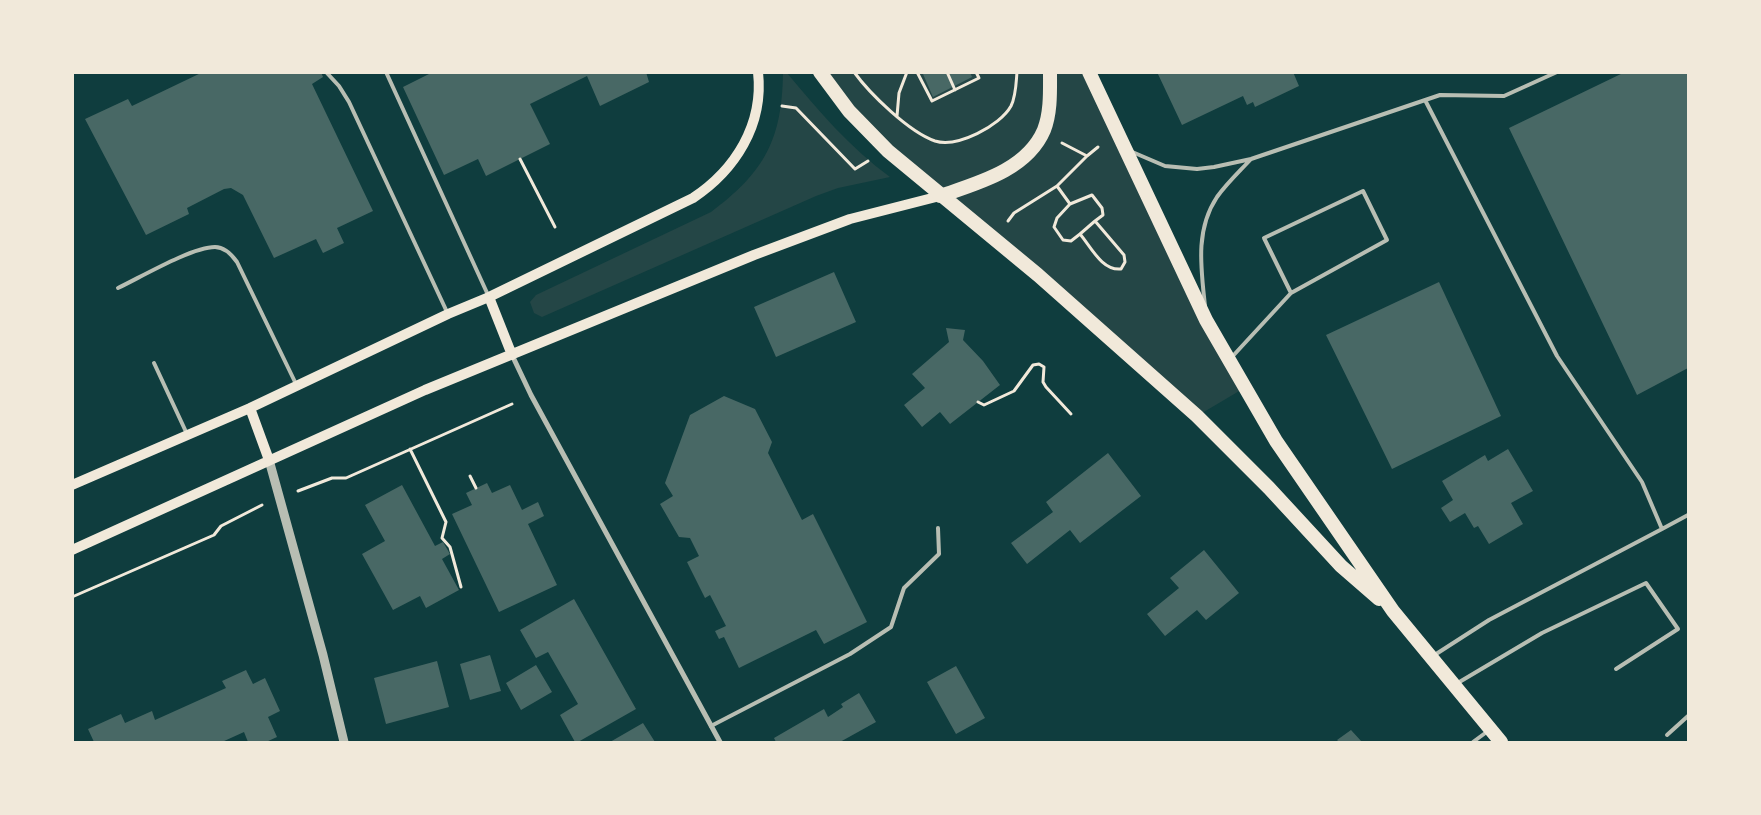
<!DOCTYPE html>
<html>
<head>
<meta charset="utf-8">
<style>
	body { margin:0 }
	#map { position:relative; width:1761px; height:815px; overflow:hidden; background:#0f3d3e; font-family:"PT Sans Narrow",sans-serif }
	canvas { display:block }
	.frame { position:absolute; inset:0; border:74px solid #f1e9da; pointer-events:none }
</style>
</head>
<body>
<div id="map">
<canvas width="1761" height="815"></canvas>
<div class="frame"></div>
</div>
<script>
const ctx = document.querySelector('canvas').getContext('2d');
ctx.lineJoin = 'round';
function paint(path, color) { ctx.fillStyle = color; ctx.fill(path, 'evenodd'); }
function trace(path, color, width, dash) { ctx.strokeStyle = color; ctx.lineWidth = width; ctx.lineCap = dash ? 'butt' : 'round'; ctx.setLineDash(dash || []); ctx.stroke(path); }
const green = new Path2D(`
	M783,73H787C819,111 850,148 890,177L838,188L816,196L542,317L534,313L530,302L536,295L711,212C765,172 782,139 783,73Z
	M820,73H1090L1246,387L1197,416L888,151Z`);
const building = new Path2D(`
	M203,72H321L323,77L312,84L373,211L337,228L344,243L323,253L316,239L274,258L243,195L231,188L224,189L187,208L189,214L146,235L85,119L128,99L132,106Z
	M433,72H646L649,82L600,106L587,76L530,104L550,144L486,176L478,159L444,175L403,87Z
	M926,72H970L972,77L933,97L923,74Z
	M1157,72H1293L1299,86L1255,107L1253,102L1247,105L1243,96L1182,125Z
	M1625,72H1688V368L1637,395L1509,128Z
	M834,272L856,322L776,357L754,307Z
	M1439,282L1501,416L1392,469L1326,335Z
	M946,328L965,330L963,340L983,361L1000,385L950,424L940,412L922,427L904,405L925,388L912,374L949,342Z
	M724,396L755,409L772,442L768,453L802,520L813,514L867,622L824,644L816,630L739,668L724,637L719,639L715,631L726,626L710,595L705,598L687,562L699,556L690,538L679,537L660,504L673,496L665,483L690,415Z
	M1508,449L1533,491L1511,503L1523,524L1489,544L1478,526L1474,528L1465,513L1450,522L1441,508L1453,500L1442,481L1485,455L1488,461Z
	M1108,453L1141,496L1080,543L1070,530L1027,564L1011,543L1053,512L1046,502Z
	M487,483L492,493L510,485L522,510L538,502L544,516L528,524L557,585L499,612L452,514L472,505L466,493Z
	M402,485L435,546L443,542L450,554L442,559L459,590L426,608L420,596L393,610L362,554L385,541L365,505Z
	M1204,550L1239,593L1206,620L1197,610L1165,636L1147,614L1179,588L1170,578Z
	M574,599L636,709L578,742H575L560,715L578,704L548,652L536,658L520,630Z
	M490,655L501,691L470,700L460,664Z
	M437,661L449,707L386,724L374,678Z
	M536,665L552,692L521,710L506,683Z
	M956,666L985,718L956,734L927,682Z
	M246,670L253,684L265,678L280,711L268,717L277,737L266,742H248L244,732L222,742H94L88,729L121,714L125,723L152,711L155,720L226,688L222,681Z
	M859,693L876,722L840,742H776L774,738L824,709L828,717L843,707L841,704Z
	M643,723L655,742H610Z
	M1351,730L1362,742H1339L1337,740Z`);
const path = new Path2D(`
	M854,72C870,94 909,132 935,141C957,148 1000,126 1011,106C1016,96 1016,84 1017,72
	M917,72L932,101L979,78L976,72
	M947,72L955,90
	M782,106L796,108L855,169L868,161
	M897,116L899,93L907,72
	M1087,156L1098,147
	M520,159L555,227
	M1057,186L1070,204L1057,218L1054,227L1063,240L1071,241L1080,234C1091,247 1102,271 1121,269L1125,262L1124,255L1095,221L1103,215L1102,208L1092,195L1070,204
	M1008,221L1014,213L1057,186L1087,156L1062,143
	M1080,234L1095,221
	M978,402L984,405L1014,391L1033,365L1039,364L1044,367L1043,382L1046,387L1071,414
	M410,449L446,522L442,538L450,547L461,587
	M470,476L476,488
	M298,491L332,478H346L512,404
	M72,597L214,535L221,526L262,505`);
const service = new Path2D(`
	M326,72L339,86L349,102L447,312
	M386,72L488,295
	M1425,100L1557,356L1642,482L1662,529L1688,515
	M1130,151L1165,166L1197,169L1214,167L1251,159L1440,95L1504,96L1557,72
	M118,288C141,277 192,247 215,247C224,247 232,255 237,262L296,384
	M1205,306C1201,268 1195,230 1217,197C1227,183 1240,171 1251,159
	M1231,358L1291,293L1387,240L1363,191L1264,238L1291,293
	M154,363L187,434
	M1433,656L1489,620L1662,529
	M1456,684L1542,633L1646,583L1678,629L1616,669
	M711,726L850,654L891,627L904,588L939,554L938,528
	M1667,735L1688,716
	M1473,742L1488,731`);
const minor = new Path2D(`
	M512,355L531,395L720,742`);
const tertiary = new Path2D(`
	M269,460L323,655L344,742`);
const secondary = new Path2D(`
	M489,297L512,355
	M250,408L269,460
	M72,485L250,408L448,314L489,297L693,198C735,170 764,125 758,72
	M72,550L425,390L754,255L850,219L940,196`);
const trunk = new Path2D(`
	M820,72L849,111L888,151L1038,275L1197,416L1269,488L1341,566L1379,599
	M1089,72L1206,320L1276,441L1393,611L1501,742
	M940,196C978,183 1027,170 1044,130C1051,112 1050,91 1050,72`);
paint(green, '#244646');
paint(building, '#486865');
trace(path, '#f1e9da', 3);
trace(service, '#b8beb3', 4);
trace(minor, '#b8beb3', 5);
trace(tertiary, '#b8beb3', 9);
trace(secondary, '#f1e9da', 10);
trace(trunk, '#f1e9da', 14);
</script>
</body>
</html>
